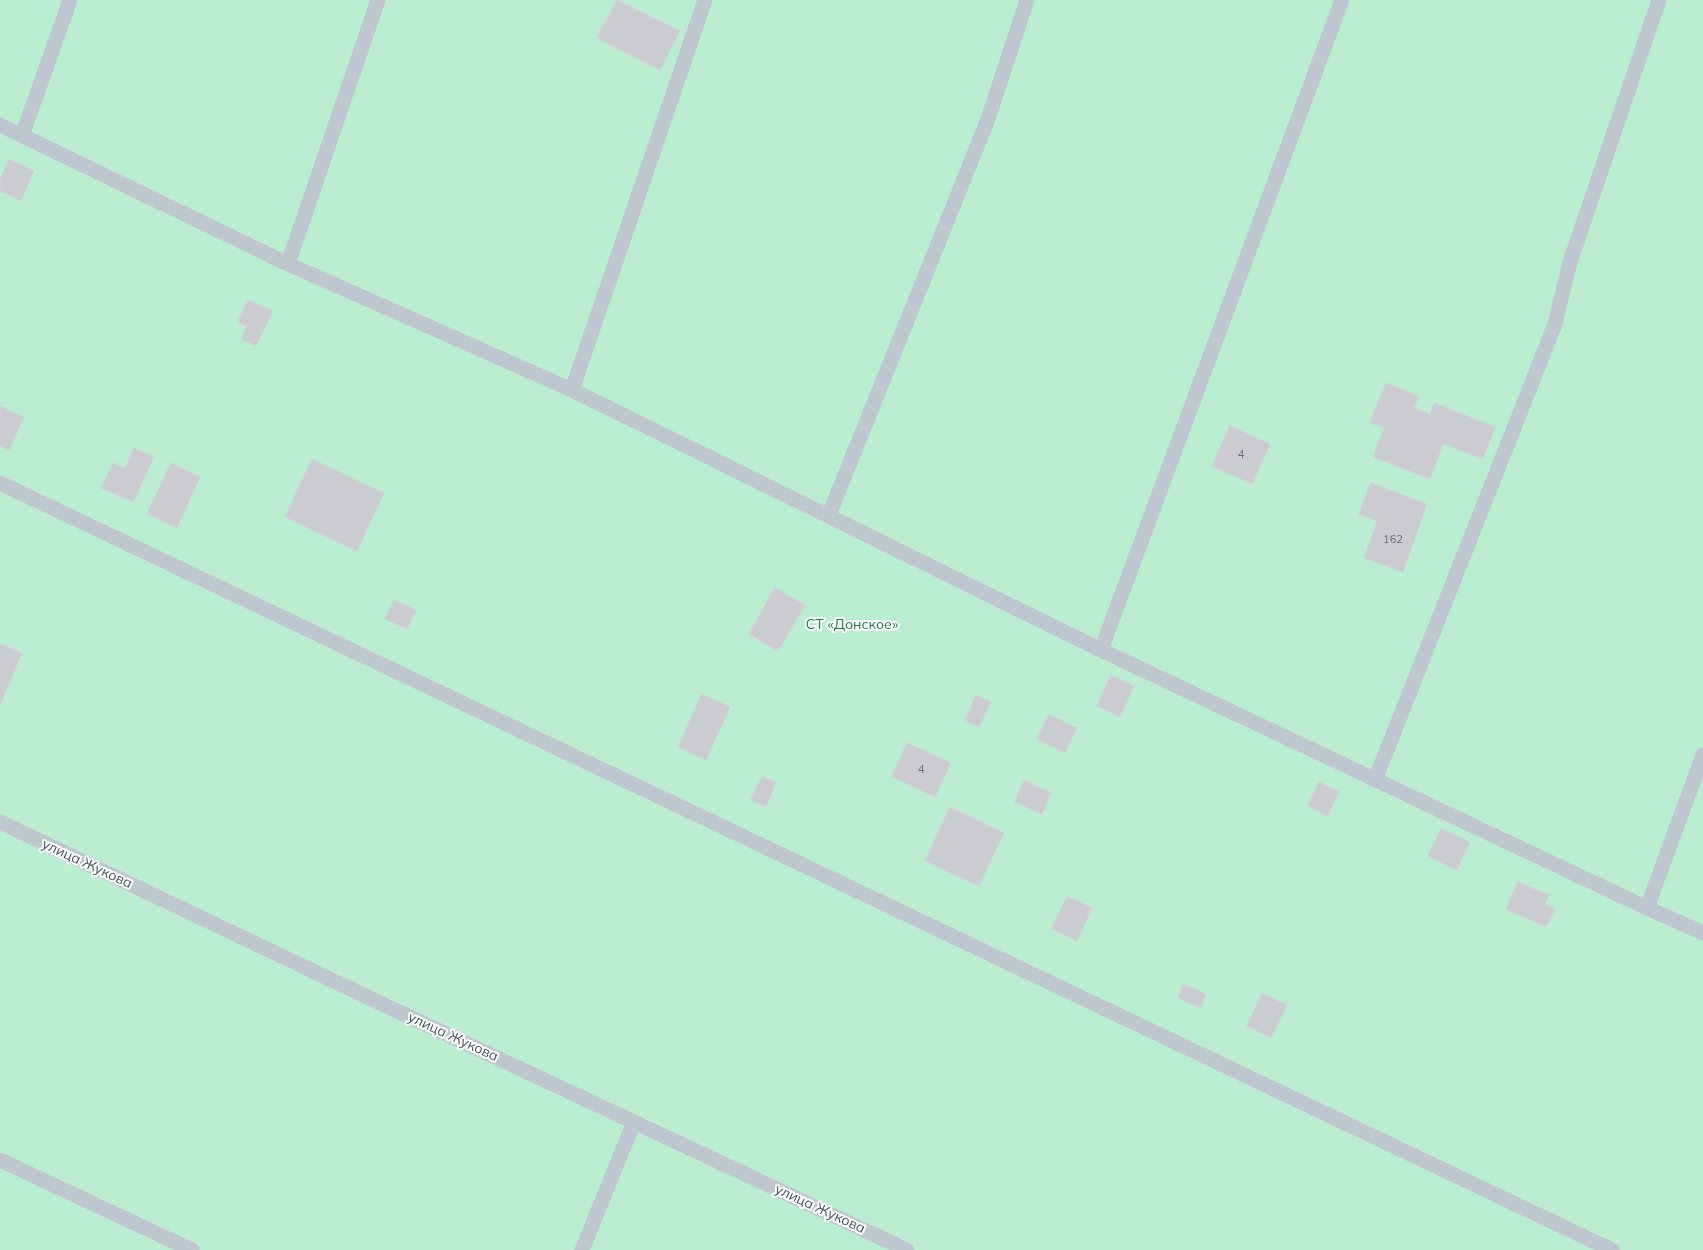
<!DOCTYPE html>
<html>
<head>
<meta charset="utf-8">
<style>
	body { margin:0 }
	canvas { display:block; background:#f0eded }
</style>
</head>
<body>
<canvas width="1703" height="1250"></canvas>
<script>
const ctx = document.querySelector('canvas').getContext('2d');
ctx.lineJoin = 'round';
function paint(path, color) { ctx.fillStyle = color; ctx.fill(path, 'evenodd'); }
function trace(path, color, width, dash) { ctx.strokeStyle = color; ctx.lineWidth = width; ctx.lineCap = dash ? 'butt' : 'round'; ctx.setLineDash(dash || []); ctx.stroke(path); }
function label(font, color, halo, rows, align = 'center') {
  ctx.font = font + ' Mulish,sans-serif'; ctx.lineWidth = 4; ctx.setLineDash([]); ctx.textBaseline = 'middle'; ctx.strokeStyle = halo; ctx.fillStyle = color; for (const [text, x, y, turn = 0] of rows) {
    ctx.save(); ctx.translate(x, y); ctx.rotate((+turn || 0) * Math.PI / 180); ctx.textAlign = isNaN(turn) ? turn : align; if (halo) ctx.strokeText(text, 0, 0); ctx.fillText(text, 0, 0); ctx.restore();
  }
}
const green = new Path2D(`
	M0,0H1703V1250H0Z`);
const building = new Path2D(`
	M617,0L680,31L660,70L597,38Z
	M9,159L34,171L21,201L0,191V180Z
	M248,300L273,311L256,346L241,339L247,326L238,322Z
	M1386,383L1419,396L1414,408L1430,414L1434,403L1495,427L1483,459L1443,444L1430,479L1373,457L1384,428L1370,423Z
	M0,406L24,417L9,450L0,446Z
	M1230,426L1270,444L1252,484L1212,466Z
	M134,448L154,457L133,502L101,488L113,463L125,468Z
	M312,459L384,493L357,551L285,517Z
	M171,463L200,477L177,528L147,514Z
	M1371,483L1427,504L1403,572L1364,558L1377,521L1359,514Z
	M775,588L805,605L778,651L749,634Z
	M394,600L416,610L407,629L385,619Z
	M0,644L22,653L0,705Z
	M1111,675L1134,686L1120,717L1097,706Z
	M702,694L730,707L706,760L678,747Z
	M976,695L991,702L979,727L965,721Z
	M1049,714L1077,728L1065,753L1037,739Z
	M907,743L951,763L935,797L892,777Z
	M762,776L776,783L766,807L751,800Z
	M1024,780L1051,793L1042,814L1015,802Z
	M1319,782L1339,792L1328,816L1308,806Z
	M950,807L1004,833L979,886L925,861Z
	M1441,829L1470,842L1457,870L1428,856Z
	M1518,882L1549,895L1545,904L1555,909L1546,927L1506,909Z
	M1067,896L1092,908L1077,941L1052,929Z
	M1184,984L1206,994L1200,1008L1178,998Z
	M1262,993L1287,1005L1271,1038L1247,1026Z`);
const lane = new Path2D(`
	M0,125L288,264L572,390L1101,650L1647,908L1703,933
	M22,136L70,0
	M288,264L378,0
	M572,390L705,0
	M0,483L1612,1250
	M829,515L988,119L1027,0
	M1101,650L1342,0
	M1375,780L1555,324L1570,262L1659,0
	M0,822L380,1003L907,1250
	M1647,908L1703,755
	M0,1160L192,1250
	M582,1250L634,1122`);
const numberNames = [
	["4",1241,455],
	["162",1393,540],
	["4",921,770]
];
const parkNames = [
	["СТ «Донское»",852,625]
];
const streetNames = [
	["улица Жукова",87,864,25],
	["улица Жукова",453,1037,25],
	["улица Жукова",820,1209,25]
];
paint(green, '#bbedd0');
paint(building, '#caccd2');
trace(building, '#d1d3d8', 1);
trace(lane, '#bec7cf', 15);
label('11px', '#676f78', null, numberNames);
label('14px', '#19784b', '#fff', parkNames);
label('14px', '#46505a', '#fff', streetNames);
</script>
</body>
</html>
